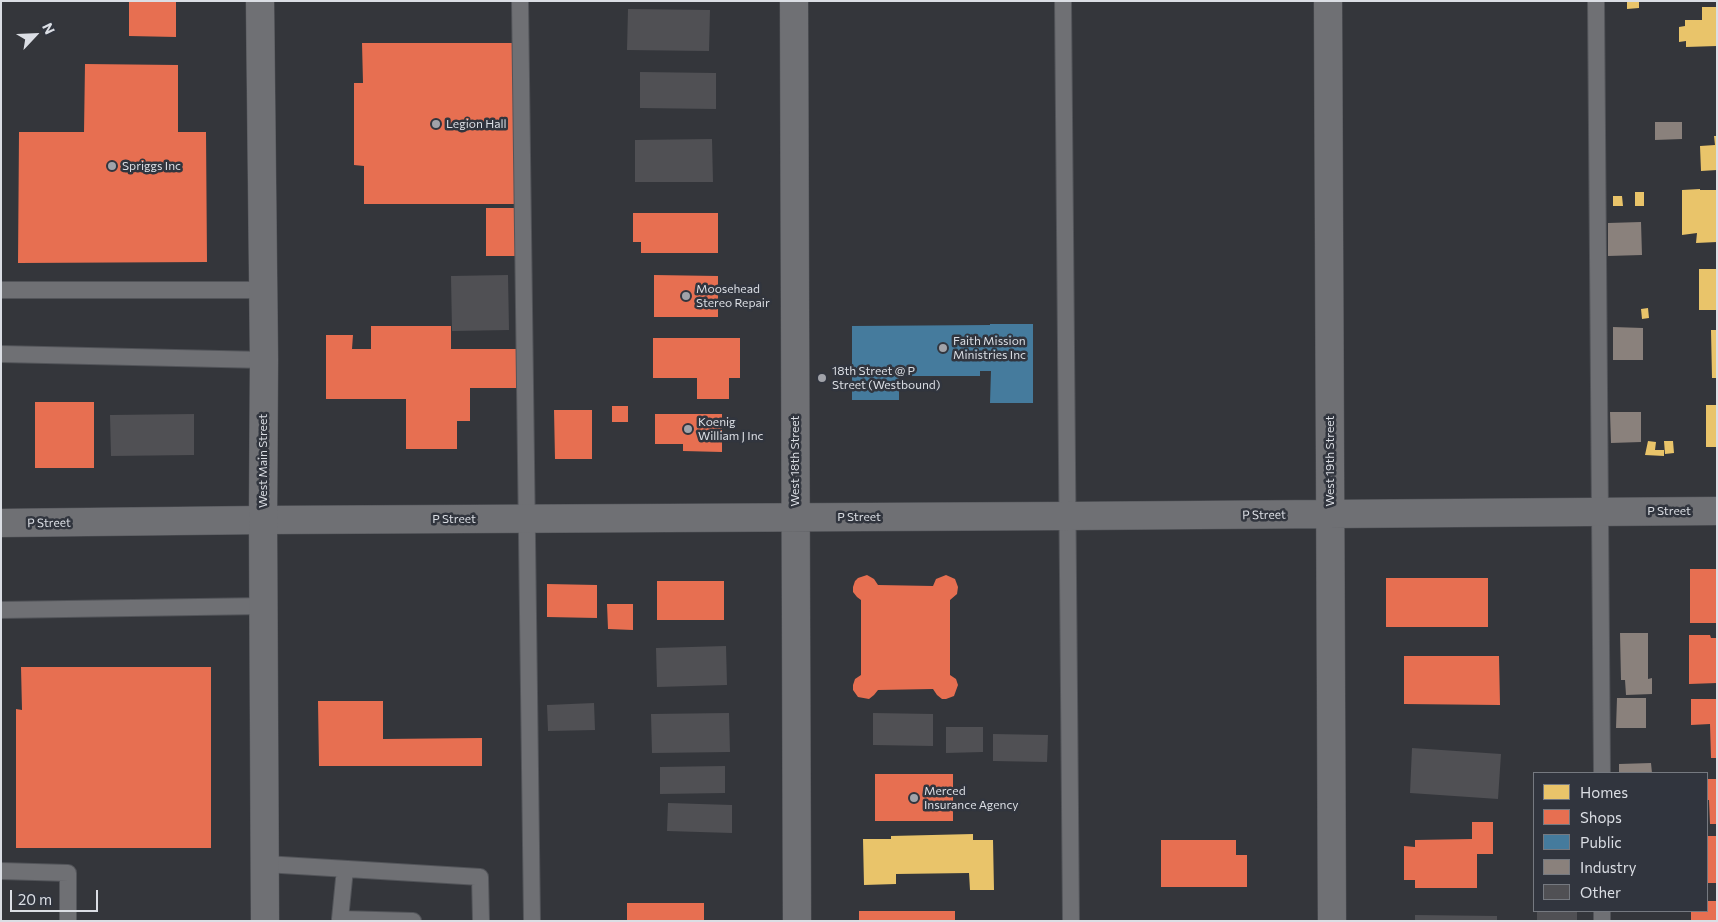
<!DOCTYPE html>
<html>
<head>
<meta charset="utf-8">
<style>
	body { margin:0 }
	#map { position:relative; width:1718px; height:922px; overflow:hidden; background:#34363b; font-family:Commissioner,sans-serif }
	canvas { display:block }
	.frame { position:absolute; inset:0; border:2px solid #dbdee4; pointer-events:none }
	.legend { position:absolute; left:1533px; top:772px; width:175px; height:140px; box-sizing:border-box; background:#31353e; border:1px solid #757980; margin:0; padding:6px 9px; list-style:none; font-size:15px; color:#dbdee4 }
	.legend li { display:flex; align-items:center; gap:10px; height:25px }
	.legend b { width:25px; border:1px solid #757980 }
	.north { position:absolute; left:10px; top:10px; width:50px; height:50px; -webkit-text-stroke:4px #31353e; paint-order:stroke; rotate:65deg; font-size:14px; font-weight:700; line-height:20px; text-align:center; color:#dbdee4 }
	.north::after { content:''; display:block; margin:auto; width:18px; height:22px; background:#dbdee4; clip-path:polygon(50% 0,100% 100%,50% 72%,0 100%) }
	.scale { position:absolute; left:10px; top:890px; width:88px; height:22px; box-sizing:border-box; border:2px solid #dbdee4; border-top:0; padding-left:6px; font-size:15px; line-height:18px; white-space:nowrap; color:#dbdee4; -webkit-text-stroke:4px #31353e; paint-order:stroke }
</style>
</head>
<body>
<div id="map">
<canvas width="1718" height="922"></canvas>
<div class="frame"></div>
<ul class="legend">
<li><b style="height:14px;background:#e9c46a"></b>Homes</li>
<li><b style="height:14px;background:#e76f51"></b>Shops</li>
<li><b style="height:14px;background:#457b9d"></b>Public</li>
<li><b style="height:14px;background:#8a817c"></b>Industry</li>
<li><b style="height:14px;background:#505054"></b>Other</li>
</ul>
<div class="north">N</div>
<div class="scale">20 m</div>
</div>
<script>
const ctx = document.querySelector('canvas').getContext('2d');
ctx.lineJoin = 'round';
function paint(path, color) { ctx.fillStyle = color; ctx.fill(path, 'evenodd'); }
function trace(path, color, width, dash) { ctx.strokeStyle = color; ctx.lineWidth = width; ctx.lineCap = dash ? 'butt' : 'round'; ctx.setLineDash(dash || []); ctx.stroke(path); }
function label(font, color, halo, rows, align = 'center') {
  ctx.font = font + ' Commissioner,sans-serif'; ctx.lineWidth = 5; ctx.setLineDash([]); ctx.textBaseline = 'middle'; ctx.strokeStyle = halo; ctx.fillStyle = color; for (const [text, x, y, turn = 0] of rows) {
    ctx.save(); ctx.translate(x, y); ctx.rotate((+turn || 0) * Math.PI / 180); ctx.textAlign = isNaN(turn) ? turn : align; if (halo) ctx.strokeText(text, 0, 0); ctx.fillText(text, 0, 0); ctx.restore();
  }
}
const homes = new Path2D(`
	M1627,1H1639V8L1627,9Z
	M1702,7H1717V46L1686,47V41L1679,42V27L1685,26V20H1702Z
	M1714,136H1717V170L1701,171L1700,146L1715,145Z
	M1700,189V190H1717V242L1696,243L1697,233L1682,235V190Z
	M1635,192H1644V206H1635Z
	M1613,196H1622L1623,206H1613Z
	M1699,269H1717V310H1699Z
	M1648,308L1649,318L1642,319L1641,309Z
	M1711,330H1717V378H1712Z
	M1706,405H1717V447H1706Z
	M1648,441L1656,442L1655,450H1664V456L1645,455Z
	M1664,441H1673L1674,453L1665,454Z
	M973,834V840H993L994,890H970L969,873L896,874V884L864,885L863,839H891V836Z`);
const shops = new Path2D(`
	M129,1H176V37L129,36Z
	M362,43H517L520,204H364V166L354,165V83H363Z
	M85,64L178,65V132H206L207,262L18,263L19,132H84Z
	M486,208H516V256H486Z
	M633,213H718V253H641V242H633Z
	M654,275L718,276V317H654Z
	M371,326H451V349H520V388H470V421H457V449H406V399H326V335H353L352,349H371Z
	M653,338H740V378H729V399H697V378H653Z
	M35,402H94V468H35Z
	M612,406H628V422H612Z
	M554,410H592V459H555Z
	M655,414H722V452L683,451V444H655Z
	M1690,569H1717V623H1690Z
	M946,575L955,579L958,587L957,594L950,600V675L956,679L958,685L954,696L946,699H942L937,695L933,689L878,690L874,695L869,699L858,697L853,690V685L855,679L861,675V600L857,597L853,592V587L855,581L858,578L867,575L874,579L878,585L933,586L936,579Z
	M1386,578H1488V627H1386Z
	M657,581H724V620H657Z
	M547,584L597,585V618L547,617Z
	M607,604H633V630L608,629Z
	M1689,635H1710L1711,638H1717V683L1689,684Z
	M1404,656H1499L1500,705L1404,704Z
	M21,667H211V848H16V709L22,710Z
	M1691,699H1717V758H1711L1710,724L1691,725Z
	M318,701H383V739L482,738V766H319Z
	M875,774H953V821H875Z
	M1707,779H1717V824H1710L1709,800H1707Z
	M1472,822H1493V854H1477V888H1415V880H1404V846L1415,847V840L1472,839Z
	M1707,836H1717V883H1707Z
	M1161,840H1236V855H1247V887H1161Z
	M1707,901H1717V921H1691V911H1707Z
	M627,903H704V921H627Z
	M859,911H955V921H859Z`);
const public = new Path2D(`
	M990,324H1033V403H990L991,371H980V376H899V400H852V326L990,325Z`);
const industry = new Path2D(`
	M1655,122H1682V139L1655,140Z
	M1641,222L1642,255L1608,256V223Z
	M1613,327L1643,328V360H1613Z
	M1610,412H1641V442L1611,443Z
	M1620,633H1648V679L1652,678V694L1626,695L1625,680H1621Z
	M1617,698H1646V728H1616Z
	M1651,763L1652,773H1619V764Z`);
const building = new Path2D(`
	M628,9L710,10L709,51L627,50Z
	M640,72L716,73V109L640,108Z
	M712,139L713,182H635V140Z
	M508,275L509,330L452,331L451,276Z
	M194,414V455L111,456L110,415Z
	M726,646L727,685L657,687L656,648Z
	M594,703L595,730L548,731L547,705Z
	M729,713L730,752L652,753L651,714Z
	M873,713L933,714V746L873,745Z
	M946,727H983V752L946,753Z
	M993,734L1048,735L1047,762L993,761Z
	M1412,748L1501,754L1498,799L1410,793Z
	M725,766V793L660,794V767Z
	M668,803L732,805V833L667,831Z
	M1537,911H1577V921H1537Z
	M1415,915L1497,916V921H1415Z`);
const service = new Path2D(`
	M520,1L532,921
	M1063,1L1071,921
	M1596,1L1602,773
	M1,290H264
	M1,354L264,360
	M1,610L263,606
	M265,864L480,877L481,921
	M345,869L340,919L413,921
	M1,871L68,873V921
	M1602,911V921`);
const minor = new Path2D(`
	M794,1L797,921
	M1328,1L1332,921
	M1,523L263,520L1068,516L1717,511`);
const tertiary = new Path2D(`
	M260,1L264,360L263,520L265,921`);
const markers = [
	[436,124,5,"#a1a3a9"],
	[112,166,5,"#a1a3a9"],
	[686,296,5,"#a1a3a9"],
	[943,348,5,"#a1a3a9"],
	[822,378,5,"#a1a3a9"],
	[688,429,5,"#a1a3a9"],
	[914,798,5,"#a1a3a9"]
];
const poiNames = [
	["Legion Hall",446,124],
	["Spriggs Inc",122,166],
	["Moosehead",696,289],
	["Stereo Repair",696,303],
	["Faith Mission",953,341],
	["Ministries Inc",953,355],
	["18th Street @ P",832,371],
	["Street (Westbound)",832,385],
	["Koenig",698,422],
	["William J Inc",698,436],
	["Merced",924,791],
	["Insurance Agency",924,805]
];
const streetNames = [
	["West Main Street",263,461,-90],
	["West 18th Street",795,461,-90],
	["West 19th Street",1330,461,-90],
	["P Street",1669,511],
	["P Street",1264,515,-1],
	["P Street",859,517],
	["P Street",454,519],
	["P Street",49,523,-1]
];
paint(homes, '#e9c46a');
paint(shops, '#e76f51');
paint(public, '#457b9d');
paint(industry, '#8a817c');
paint(building, '#505054');
trace(service, '#525459', 18);
trace(minor, '#525459', 29);
trace(tertiary, '#525459', 29);
trace(service, '#6f7074', 16);
trace(minor, '#6f7074', 28);
trace(tertiary, '#6f7074', 28);
for (const [x, y, r, color] of markers) { const dot = new Path2D(); dot.arc(x, y, r, 0, 2 * Math.PI); ctx.fillStyle = color; ctx.fill(dot); trace(dot, '#31353e', 2); }
label('12px', '#dbdee4', '#31353e', poiNames, 'left');
label('12px', '#dbdee4', '#31353e', streetNames);
</script>
</body>
</html>
